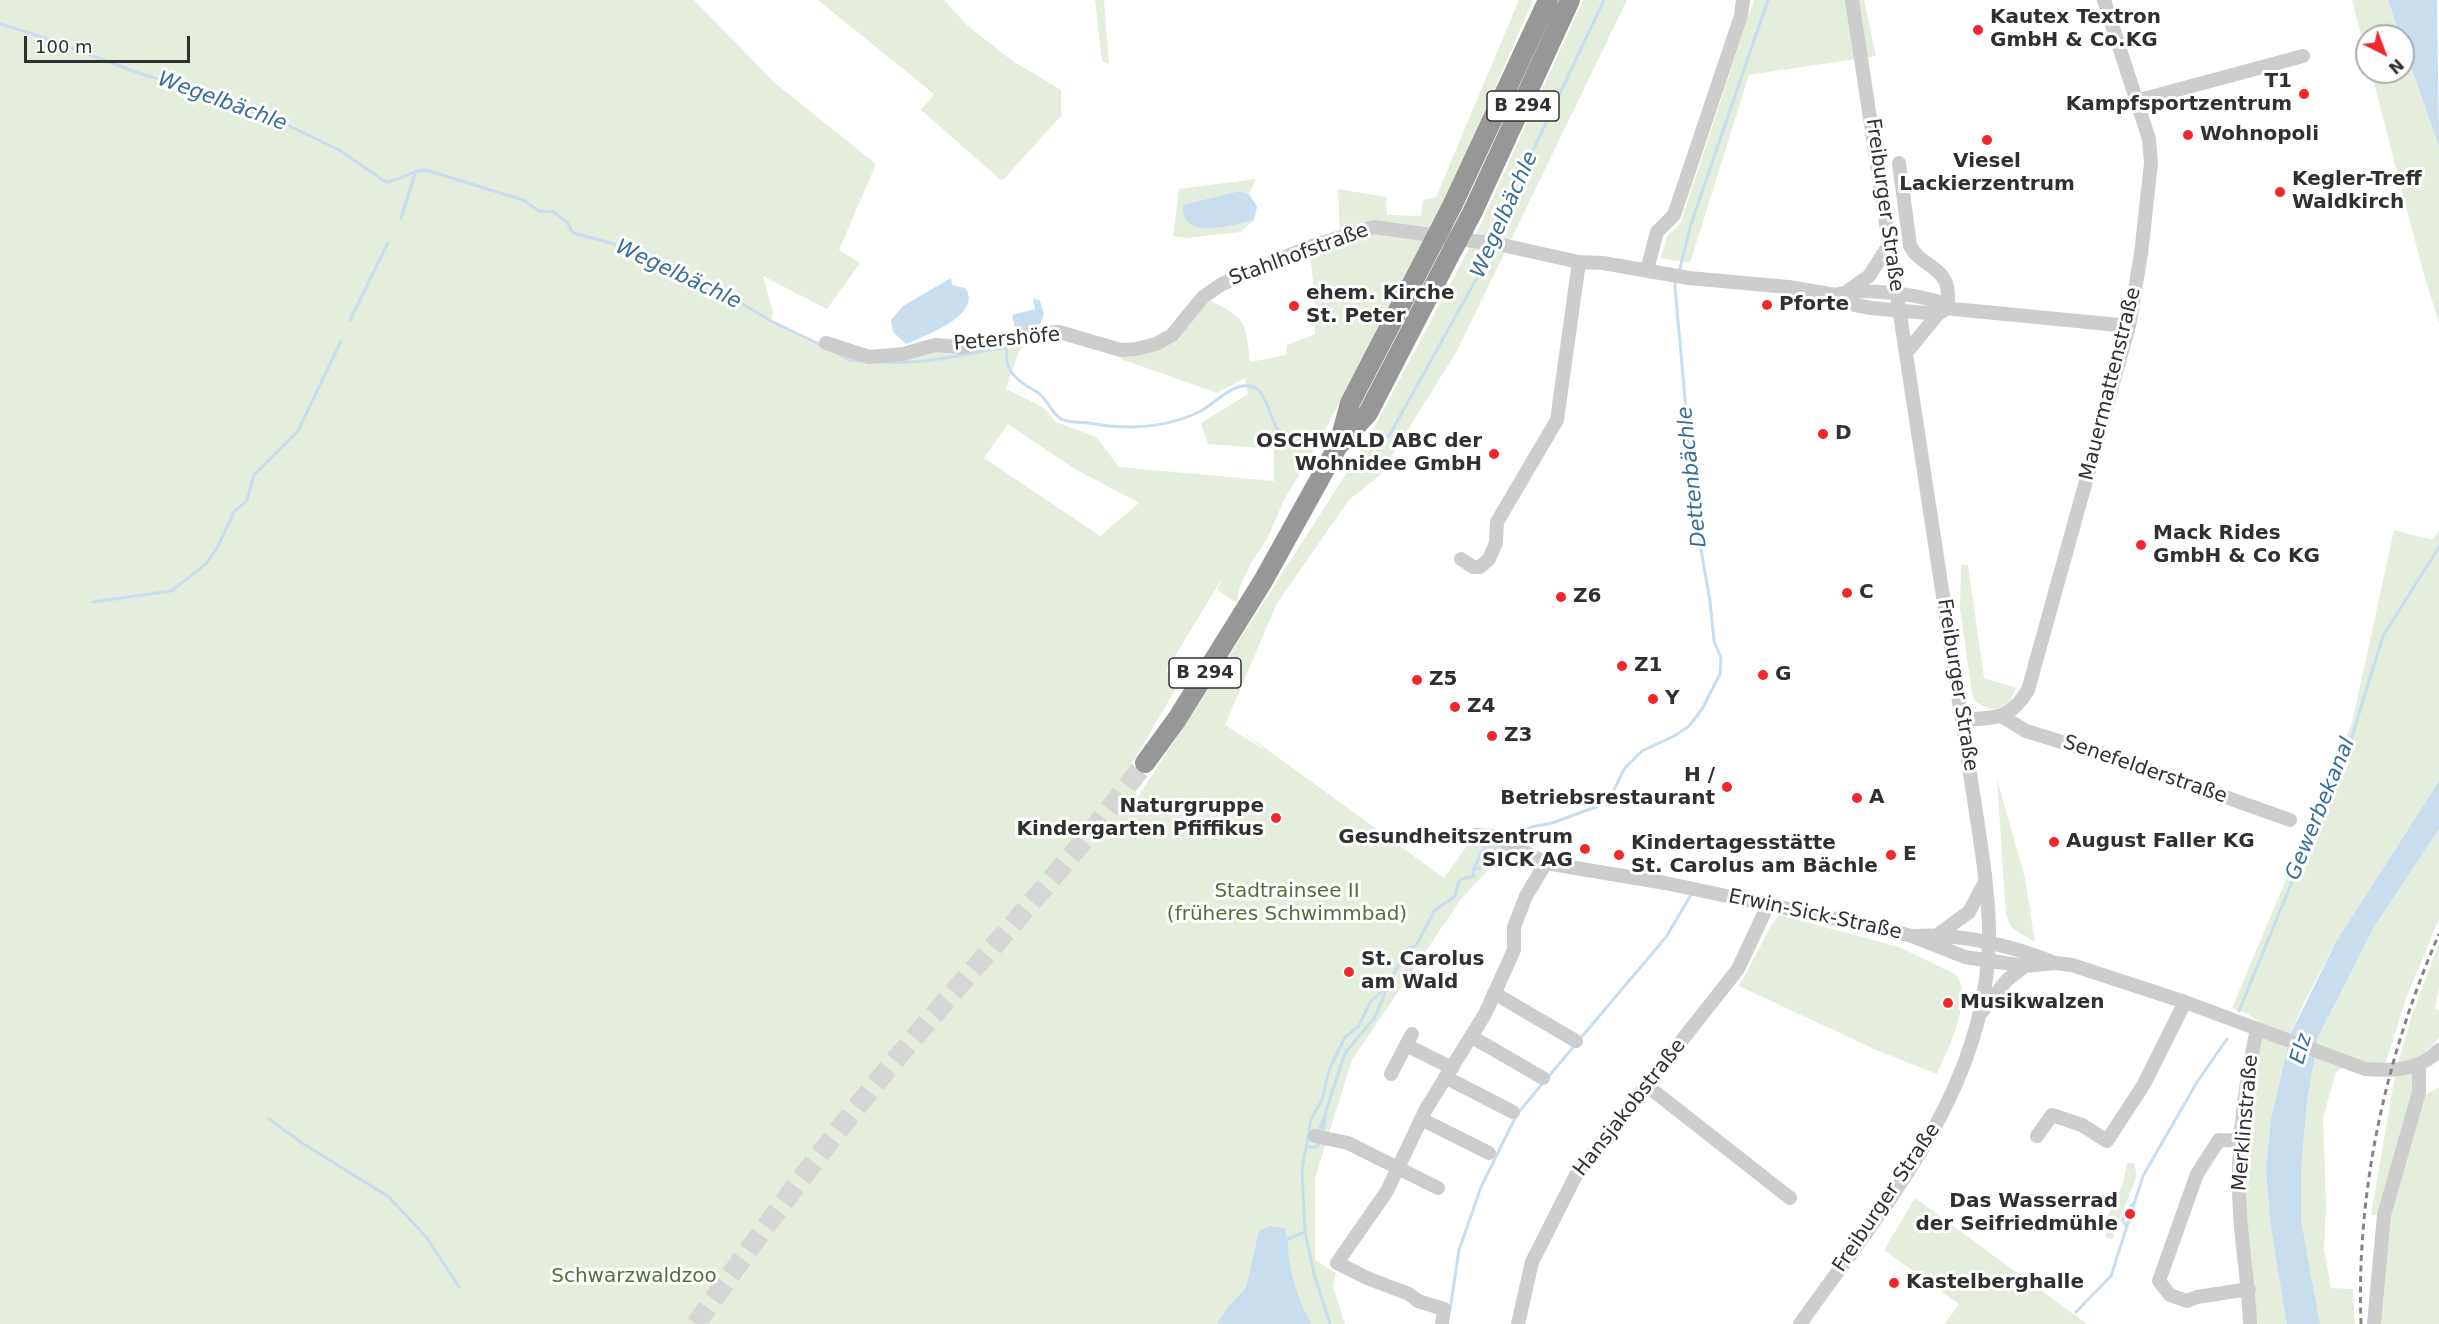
<!DOCTYPE html>
<html>
<head>
<meta charset="utf-8">
<style>
	body { margin:0 }
	#map { position:relative; width:2439px; height:1324px; overflow:hidden; background:#fff; font-family:"DejaVu Sans",sans-serif }
	canvas { display:block }
	.north { position:absolute; left:2355px; top:24px; width:60px; height:60px; box-sizing:border-box; background:#fff; border:2px solid #acacac; border-radius:50%; rotate:138deg; font-size:16px; font-weight:700; line-height:24px; text-align:center; color:#303030 }
	.north::after { content:''; display:block; margin:auto; width:21px; height:27px; background:#f3262a; clip-path:polygon(50% 0,100% 100%,50% 72%,0 100%) }
	.scale { position:absolute; left:24px; top:36px; width:166px; height:27px; box-sizing:border-box; border:3px solid #303030; border-top:0; padding-left:8px; font-size:18px; line-height:21px; white-space:nowrap; color:#303030; -webkit-text-stroke:4px #fff; paint-order:stroke }
</style>
</head>
<body>
<div id="map">
<canvas width="2439" height="1324"></canvas>
<div class="north">N</div>
<div class="scale">100 m</div>
</div>
<script>
const ctx = document.querySelector('canvas').getContext('2d');
ctx.lineJoin = 'round';
function paint(path, color) { ctx.fillStyle = color; ctx.fill(path, 'evenodd'); }
function trace(path, color, width, dash) { ctx.strokeStyle = color; ctx.lineWidth = width; ctx.lineCap = dash ? 'butt' : 'round'; ctx.setLineDash(dash || []); ctx.stroke(path); }
function label(font, color, halo, rows, align = 'center') {
  ctx.font = font + ' "DejaVu Sans",sans-serif'; ctx.lineWidth = 6; ctx.setLineDash([]); ctx.textBaseline = 'middle'; ctx.strokeStyle = halo; ctx.fillStyle = color; for (const [text, x, y, turn = 0] of rows) {
    ctx.save(); ctx.translate(x, y); ctx.rotate((+turn || 0) * Math.PI / 180); ctx.textAlign = isNaN(turn) ? turn : align; if (halo) ctx.strokeText(text, 0, 0); ctx.fillText(text, 0, 0); ctx.restore();
  }
}
const green = new Path2D(`
	M0,0H694L775,83L876,164L839,250L860,263L827,309L763,276L773,312L771,321L821,345L861,356L1039,333L1019,351L1006,389L1043,407L1056,422L1096,437L1119,467L1274,481V449L1208,444L1201,423L1248,394L1245,378L1217,393L1121,359V350L1156,344L1203,297C1244,318 1246,316 1250,362L1286,355L1287,345L1315,334V298L1309,247L1340,238L1338,189L1386,197L1387,215L1421,216L1423,200L1436,197L1519,0H1533L1447,199L1319,441L1284,500L1268,537L1252,562L1240,586L1237,603L1217,590L1224,575L1166,671L1178,685L1126,774L1138,797L1366,443L1473,241L1583,0H1627L1457,351L1379,476L1349,500L1277,603L1225,725L1266,751L1243,732L1444,878L1479,829L1511,846L1461,899L1352,1060L1315,1178V1260L1336,1273L1333,1286L1345,1324H0ZM1008,424L1075,469L1139,503L1100,536L984,458Z
	M818,0H944L967,25L1011,60L1061,90V116L1002,181L921,110L934,94Z
	M1095,0H1104L1109,64L1102,61Z
	M1754,0H1864L1876,56L1749,75L1690,263L1661,258L1667,236L1680,224Z
	M2352,0H2388L2400,36H2367V58Z
	M2403,44L2439,147V323L2424,275L2371,72H2403Z
	M1256,179L1249,194L1240,191L1183,206L1225,226L1254,220L1240,232L1187,238L1173,236L1179,189Z
	M2394,530L2432,540L2439,530V781L2337,940L2303,1005L2291,1033L2271,1118L2266,1168L2287,1324H2250L2239,1163L2264,1025L2246,1013L2232,1008L2352,723Z
	M1961,564L1968,565L1984,678L2016,688L2009,705C1994,712 1985,709 1973,699L1960,609Z
	M1997,779L2025,878L2035,942L2012,928L2006,915Z
	M2439,829V919L2407,996L2383,1071L2348,1064L2336,1072L2323,1118L2326,1205L2324,1249L2331,1288L2353,1289L2355,1324H2320L2301,1219V1172L2307,1102L2318,1037L2374,927Z
	M1780,915L1899,947L1955,974C1975,997 1948,1049 1937,1074L1874,1049L1739,986L1772,924Z
	M2439,943V987L2435,1009L2439,1010V1038L2426,1052L2410,1062L2415,1089L2378,1215H2371L2396,1069L2412,1015Z
	M2439,1087V1324H2374L2377,1270L2419,1092L2427,1094Z
	M2127,1163H2134L2137,1176L2112,1239L2105,1237L2109,1226L2106,1220L2123,1184Z
	M1915,1198L2087,1324H1945L1959,1304L1884,1250Z`);
const water = new Path2D(`
	M2388,0H2437L2439,147L2403,44V36H2400Z
	M1240,191L1249,194L1257,207L1254,220C1233,225 1180,242 1183,205Z
	M951,278L952,285L965,288C984,314 925,336 906,344L893,332L891,320L903,306Z
	M1033,298L1040,301L1044,314L1040,324L1016,333L1012,315L1035,309Z
	M2439,781V829L2374,927L2318,1037L2307,1102L2301,1172V1219L2320,1324H2287L2271,1227L2266,1168L2271,1118L2291,1033L2337,940Z
	M1269,1226L1284,1228C1290,1245 1287,1250 1290,1265C1294,1285 1301,1307 1312,1324H1217L1227,1308L1246,1288L1259,1231Z`);
const stream = new Path2D(`
	M0,24C47,37 90,55 136,72C155,79 175,83 192,93L279,121L339,150L386,182C402,180 412,170 426,170L523,200L539,211L554,212L567,222L573,233L611,243L664,267L703,289L726,294L771,321L823,346
	M401,218L416,171
	M1496,240L1511,197L1604,0
	M1679,272L1691,224L1768,0
	M350,320L388,243
	M837,353L849,360L862,361
	M880,362C923,365 965,354 1007,347C1003,371 1017,381 1037,392C1047,398 1051,413 1061,419C1068,423 1081,422 1089,423C1127,430 1165,429 1201,411C1216,403 1234,380 1253,387C1267,392 1270,419 1278,430L1315,442
	M1366,443L1389,436L1493,249
	M93,602L171,591L206,564L218,546L234,512L247,500L254,475L298,431L341,341
	M1510,839L1531,827L1552,823L1596,807L1612,794L1624,769L1642,751L1676,735L1689,726L1702,709L1720,674L1721,658L1714,641L1710,601L1696,521L1675,287L1676,281
	M1473,870L1485,866L1497,845
	M2239,1011L2319,816L2338,782L2383,636L2439,547
	M1579,1040L1666,937L1691,895
	M269,1119L302,1143L389,1197L427,1238L459,1287
	M1319,1131L1323,1119
	M1323,1132L1326,1111L1345,1053L1375,1017L1388,986
	M1306,1147H1316L1319,1144
	M2127,1227L2122,1220L2134,1202
	M1288,1239L1305,1232
	M1450,1310L1459,1250L1481,1187L1517,1114L1575,1045
	M2076,1312L2111,1276L2143,1176L2197,1082L2227,1039
	M1330,1324L1314,1274L1305,1232L1302,1170L1311,1119L1322,1100L1329,1070L1345,1037L1358,1027L1371,1001L1388,986L1406,949L1416,946L1435,910L1454,897C1463,878 1452,881 1474,876L1473,870L1484,848L1499,844`);
const highwayTunnel = new Path2D(`
	M696,1324C760,1233 825,1144 896,1059C980,960 1067,866 1145,763`);
const minor = new Path2D(`
	M2136,101L2303,56
	M1899,163L1910,245C1917,262 1935,264 1944,279C1949,286 1948,300 1948,308
	M1647,270L1657,232L1674,215L1741,16L1743,0
	M1849,290L1869,276L1889,245
	M1836,295C1858,287 1913,294 1936,301C1943,303 1947,308 1954,309L2129,326
	M826,343L869,357L903,354L935,345L962,347L1039,333L1059,332L1121,350L1136,349L1156,344L1172,335L1203,297L1222,284L1309,247L1374,227L1502,245L1579,262L1603,263L1689,278L1788,287L1836,295L1855,305L1871,308L1938,314L1948,308
	M1906,353L1938,314
	M1461,559L1473,567H1480L1489,559L1496,543L1497,522L1557,420L1579,262
	M2003,717L2026,731L2127,762L2290,820
	M1963,720C1996,717 2009,721 2028,690L2129,326L2141,254L2151,163L2149,139L2104,0
	M1475,835L1493,836L1546,863L1665,883L1870,926L1912,936L1965,957L2025,966
	M1939,934L1969,912L1985,882
	M1914,936C1958,933 2009,945 2050,961
	M1494,993L1576,1041
	M1980,1014L2007,980L2025,966L2055,963L2072,965L2185,1002L2365,1069C2392,1071 2420,1071 2439,1050
	M1412,1034L1406,1045L1452,1068
	M1472,1037L1543,1078
	M1391,1074L1406,1045
	M1445,1077L1513,1112
	M1646,1085L1790,1198
	M1421,1119L1489,1153
	M1315,1136L1348,1143L1438,1188
	M2037,1136L2052,1115L2082,1125L2107,1141L2144,1084L2185,1002
	M2241,1141L2219,1140L2197,1174L2159,1281L2170,1295L2187,1301L2197,1297L2249,1289
	M1442,1324L1444,1309L1418,1301L1409,1294L1367,1278L1337,1263L1387,1191L1426,1109L1485,1014L1514,950V927L1526,896L1546,863
	M1518,1324L1532,1262L1576,1175L1738,969L1768,905
	M1800,1324C1885,1203 1992,1086 1989,928C1988,887 1981,846 1975,806L1852,0
	M2250,1324C2249,1287 2242,1250 2240,1213C2236,1152 2244,1089 2257,1029
	M2374,1324L2384,1215L2419,1092V1066`);
const highway = new Path2D(`
	M1453,204L1548,0
	M1473,211L1570,0
	M1340,440L1350,403L1432,245
	M1145,763L1177,719L1263,581L1338,446L1368,413L1453,249`);
const rail = new Path2D(`
	M2361,1324C2356,1190 2386,1056 2439,934`);
const highwayBridge = new Path2D(`
	M1432,245L1453,204
	M1453,249L1473,211`);
const markers = [
	[1978,30,6,"#f3262a"],
	[2304,94,6,"#f3262a"],
	[2188,135,6,"#f3262a"],
	[1987,140,6,"#f3262a"],
	[2280,192,6,"#f3262a"],
	[1767,305,6,"#f3262a"],
	[1294,306,6,"#f3262a"],
	[1823,434,6,"#f3262a"],
	[1494,454,6,"#f3262a"],
	[2141,545,6,"#f3262a"],
	[1847,593,6,"#f3262a"],
	[1561,597,6,"#f3262a"],
	[1622,666,6,"#f3262a"],
	[1763,675,6,"#f3262a"],
	[1417,680,6,"#f3262a"],
	[1653,699,6,"#f3262a"],
	[1455,707,6,"#f3262a"],
	[1492,736,6,"#f3262a"],
	[1727,787,6,"#f3262a"],
	[1857,798,6,"#f3262a"],
	[1276,818,6,"#f3262a"],
	[2054,842,6,"#f3262a"],
	[1585,849,6,"#f3262a"],
	[1619,855,6,"#f3262a"],
	[1891,855,6,"#f3262a"],
	[1349,972,6,"#f3262a"],
	[1948,1003,6,"#f3262a"],
	[2130,1214,6,"#f3262a"],
	[1894,1283,6,"#f3262a"]
];
const shields = [
	[1523,106,72],
	[1205,673,72]
];
const shieldNames = [
	["B 294",1523,106],
	["B 294",1205,673]
];
const poiNames = [
	["Kautex Textron",1990,18],
	["GmbH & Co.KG",1990,41],
	["T1",2292,82,"right"],
	["Kampfsportzentrum",2292,105,"right"],
	["Wohnopoli",2200,135],
	["Viesel",1987,162,"center"],
	["Lackierzentrum",1987,185,"center"],
	["Kegler-Treff",2292,180],
	["Waldkirch",2292,203],
	["ehem. Kirche",1306,294],
	["St. Peter",1306,317],
	["Pforte",1779,305],
	["D",1835,434],
	["OSCHWALD ABC der",1482,442,"right"],
	["Wohnidee GmbH",1482,465,"right"],
	["Mack Rides",2153,534],
	["GmbH & Co KG",2153,557],
	["C",1859,593],
	["Z6",1573,597],
	["Z1",1634,666],
	["G",1775,675],
	["Z5",1429,680],
	["Y",1665,699],
	["Z4",1467,707],
	["Z3",1504,736],
	["H /",1715,776,"right"],
	["Betriebsrestaurant",1715,799,"right"],
	["A",1869,798],
	["Naturgruppe",1264,807,"right"],
	["Kindergarten Pfiffikus",1264,830,"right"],
	["Gesundheitszentrum",1573,838,"right"],
	["SICK AG",1573,861,"right"],
	["August Faller KG",2066,842],
	["Kindertagesstätte",1631,844],
	["St. Carolus am Bächle",1631,867],
	["E",1903,855],
	["St. Carolus",1361,960],
	["am Wald",1361,983],
	["Musikwalzen",1960,1003],
	["Das Wasserrad",2118,1202,"right"],
	["der Seifriedmühle",2118,1225,"right"],
	["Kastelberghalle",1906,1283]
];
const streetNames = [
	["Freiburger Straße",1884,205,82],
	["Stahlhofstraße",1299,255,-20],
	["Petershöfe",1007,340,-5],
	["Mauermattenstraße",2111,384,-76],
	["Freiburger Straße",1957,685,81],
	["Senefelderstraße",2145,770,19],
	["Erwin-Sick-Straße",1815,915,12],
	["Hansjakobstraße",1630,1108,-52],
	["Merklinstraße",2246,1123,-85],
	["Freiburger Straße",1887,1198,-56]
];
const parkNames = [
	["Stadtrainsee II",1287,892],
	["(früheres Schwimmbad)",1287,915],
	["Schwarzwaldzoo",634,1277]
];
const waterNames = [
	["Wegelbächle",222,102,20],
	["Wegelbächle",1505,215,-66],
	["Wegelbächle",678,275,25],
	["Dettenbächle",1693,477,-96],
	["Gewerbekanal",2321,809,-68],
	["Elz",2302,1049,-74]
];
paint(green, '#e5eedd');
paint(water, '#c8deef');
trace(stream, '#c8deef', 3);
trace(highwayTunnel, '#d6d6d6', 20, [20, 10]);
trace(minor, '#cdcdcd', 14);
trace(highway, '#979797', 20);
trace(rail, '#858585', 3, [6, 4.5]);
trace(highwayBridge, '#979797', 20);
for (const [x, y, r, color] of markers) { const dot = new Path2D(); dot.arc(x, y, r, 0, 2 * Math.PI); ctx.fillStyle = color; ctx.fill(dot); trace(dot, '#fff', 2); }
for (const [x, y, w] of shields) { const box = new Path2D(); box.roundRect(x - w / 2, y - 15, w, 30, 4.5); ctx.fillStyle = '#fff'; ctx.fill(box); trace(box, '#303030', 1.5); }
label('bold 18px', '#303030', null, shieldNames);
label('bold 20px', '#303030', '#fff', poiNames, 'left');
label('20px', '#303030', '#fff', streetNames);
label('20px', '#507039', '#fff', parkNames);
label('italic 21px', '#376e99', '#fff', waterNames);
</script>
</body>
</html>
